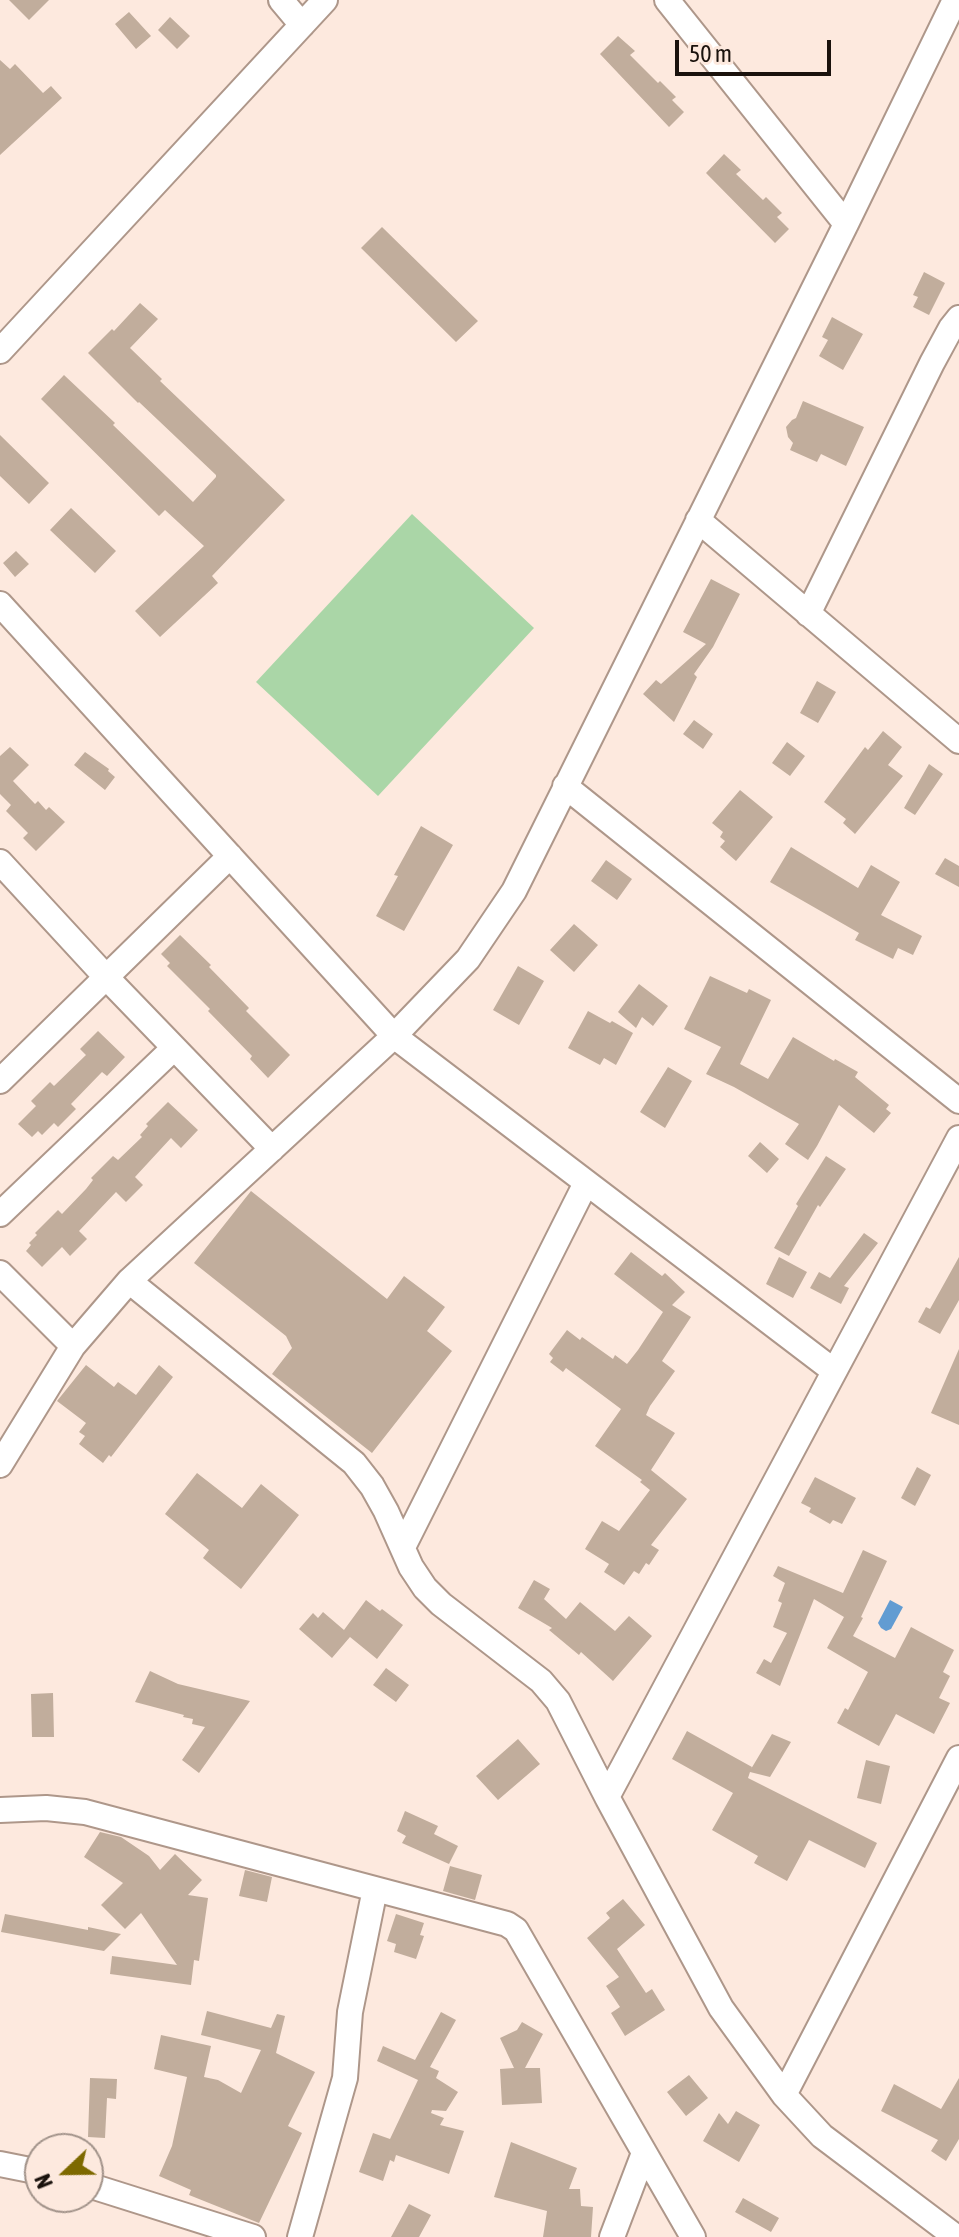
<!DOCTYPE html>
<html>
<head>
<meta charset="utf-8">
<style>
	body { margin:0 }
	#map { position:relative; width:959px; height:2237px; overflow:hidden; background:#fde9de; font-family:"Asap Condensed",sans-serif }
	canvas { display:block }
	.north { position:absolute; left:24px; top:2133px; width:80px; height:80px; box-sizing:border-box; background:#fde9de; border:2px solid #a2938a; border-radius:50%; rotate:248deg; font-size:22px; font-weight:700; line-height:32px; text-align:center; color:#1a120d }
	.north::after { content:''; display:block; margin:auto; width:28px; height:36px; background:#7d6900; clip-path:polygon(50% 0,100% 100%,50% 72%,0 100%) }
	.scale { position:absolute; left:675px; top:40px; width:156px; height:36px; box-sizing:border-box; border:4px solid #1a120d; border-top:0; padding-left:10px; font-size:24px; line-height:28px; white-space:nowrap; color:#1a120d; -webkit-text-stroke:6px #fde9de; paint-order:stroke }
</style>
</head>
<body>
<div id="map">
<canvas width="959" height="2237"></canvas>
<div class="north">N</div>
<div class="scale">50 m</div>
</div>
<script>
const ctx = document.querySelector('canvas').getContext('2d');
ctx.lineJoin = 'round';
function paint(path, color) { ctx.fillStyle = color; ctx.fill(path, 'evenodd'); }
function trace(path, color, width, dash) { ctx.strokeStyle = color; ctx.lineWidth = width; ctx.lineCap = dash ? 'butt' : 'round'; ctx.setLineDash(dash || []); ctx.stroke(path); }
const green = new Path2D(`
	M412,514L534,628L378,796L256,682Z`);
const water = new Path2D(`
	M890,1600L903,1607L891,1629L886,1631L881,1628L878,1623Z`);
const building = new Path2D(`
	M9,0H49L29,20Z
	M129,12L151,36L136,49L115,24Z
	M170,17L190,36L177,49L158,30Z
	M618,36L635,51L630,55L658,83L660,81L676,97L672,100L684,112L669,127L600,54Z
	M0,60L10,69L15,64L43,93L51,86L62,98L0,155Z
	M724,154L741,170L736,174L763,200L766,197L782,213L777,217L789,229L775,243L706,173Z
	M382,227L478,321L456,342L361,248Z
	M924,272L945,283L929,315L913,307L918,297L913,295Z
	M140,303L158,319L130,348L162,379L160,381L285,500L212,576L218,583L160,637L135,611L204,546L165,510L159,516L41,399L64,375L115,423L113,425L193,502L216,477V475L139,402L138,403L88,353L112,329L114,331Z
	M832,317L863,334L843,370L819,356L828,340L822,337Z
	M803,401L864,427L846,466L821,454L817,462L790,450L793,443L788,437L786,427L792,420L796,418Z
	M0,435L49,483L29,504L0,476Z
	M71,508L116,551L95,573L50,530Z
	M16,551L29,564L15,577L3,563Z
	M711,579L740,594L713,647L694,674L697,677L674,722L643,694L656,680L661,684L706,644L683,632Z
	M817,681L836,692L818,723L800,713Z
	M694,720L713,734L703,749L683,734Z
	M883,731L902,747L888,765L903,776L855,834L843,823L846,819L824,802L865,747L868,750Z
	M787,742L805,756L790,776L772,763Z
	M10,747L29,765L13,781L35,804L38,801L46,810L49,807L65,822L36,851L23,838L28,833L6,811L11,805L0,794V756Z
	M85,752L109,769L108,771L115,777L105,790L74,765Z
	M929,764L943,774L915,815L904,808Z
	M740,790L773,817L736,861L720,847L725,841L720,837L723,832L712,823Z
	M421,826L453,845L404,931L376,916L398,876L394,875Z
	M791,847L858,888L871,865L900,882L881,915L922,936L913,955L898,948L893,959L855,940L859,933L770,882Z
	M945,858L959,866V887L935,874Z
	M606,860L632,879L617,900L591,881Z
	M574,924L598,945L574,972L550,950Z
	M180,935L211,965L209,967L249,1008L246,1011L290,1055L268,1078L250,1059L252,1056L208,1011L210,1009L167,966L170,963L161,954Z
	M518,966L544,981L519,1025L493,1010Z
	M710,976L747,993L749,989L771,1000L740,1064L768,1079L793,1037L834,1061L835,1059L858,1072L855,1077L889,1105L886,1109L891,1113L874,1133L839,1105L817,1146L808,1160L785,1144L799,1124L734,1087L706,1074L721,1047L684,1029Z
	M639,984L668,1006L653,1026L642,1017L636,1028L618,1012Z
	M588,1011L610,1023L612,1021L633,1033L616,1065L604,1058L600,1065L568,1048Z
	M98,1031L125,1057L107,1076L102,1072L71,1104L76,1109L58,1127L54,1123L42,1135L38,1131L32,1137L18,1124L36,1106L31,1101L50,1082L54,1086L86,1055L80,1049Z
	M668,1067L692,1081L665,1128L640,1112Z
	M168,1102L198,1130L181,1148L171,1138L135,1177L143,1185L126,1202L116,1192L79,1231L87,1239L70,1256L62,1247L42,1267L26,1251L31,1245L29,1243L37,1235L35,1233L58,1210L62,1214L86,1189L93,1180L91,1178L113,1156L118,1160L142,1137L140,1135L148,1126L146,1124Z
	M760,1142L779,1159L767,1173L748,1156Z
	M826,1156L846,1169L820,1207L818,1205L789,1256L774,1248L798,1206L796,1204Z
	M251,1191L387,1299L404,1276L445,1307L427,1331L452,1351L372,1453L272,1374L292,1348L286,1336L194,1263Z
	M864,1233L878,1243L844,1286L849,1288L841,1304L810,1288L819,1272L830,1278Z
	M631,1252L662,1276L665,1273L685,1292L672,1305L691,1317L662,1361L675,1371L650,1406L646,1415L675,1433L651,1470L687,1499L651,1545L659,1550L649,1565L646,1563L639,1574L634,1571L624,1585L604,1572L609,1564L585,1549L602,1521L619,1531L650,1490L640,1482L642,1480L595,1446L621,1409L566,1368L563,1372L550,1362L553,1358L549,1354L567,1330L580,1340L582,1337L613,1359L615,1355L627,1364L638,1350L663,1312L614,1274Z
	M779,1257L807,1272L793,1298L766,1284Z
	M959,1257V1300L940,1334L918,1322L926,1307L930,1309Z
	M959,1349V1425L931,1413Z
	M86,1365L114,1387L118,1382L136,1395L159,1365L173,1377L111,1457L109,1455L103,1463L79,1444L85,1436L79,1432L86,1423L57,1401Z
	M917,1467L931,1475L915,1506L901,1498Z
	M197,1473L242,1508L261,1484L299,1515L241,1589L203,1558L209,1550L165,1514Z
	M815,1477L856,1498L842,1524L833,1520L830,1524L809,1512L811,1508L801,1503Z
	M863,1550L887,1561L861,1617L863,1618L853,1636L895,1658L911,1627L954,1650L943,1672L950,1676L939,1698L950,1703L934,1734L896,1714L879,1746L837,1723L845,1708L848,1710L868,1672L827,1648L844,1617L814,1599L780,1686L756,1673L764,1659L771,1663L787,1633L773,1627L782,1603L778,1601L785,1583L773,1576L778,1566L843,1593Z
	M534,1580L550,1589L544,1599L566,1619L580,1602L615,1631L629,1616L652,1636L613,1681L581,1652L579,1655L549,1630L552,1628L518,1608Z
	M366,1600L380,1611L382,1609L403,1625L377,1659L350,1637L332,1658L299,1629L313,1613L318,1618L323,1612L344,1630Z
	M386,1668L409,1685L396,1702L373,1685Z
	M150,1671L178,1684L250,1701L199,1773L182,1760L205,1727L192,1724L193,1719L183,1717L184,1715L135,1702Z
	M53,1693L54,1737H32L31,1694Z
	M687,1731L752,1767L751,1769L772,1734L791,1742L770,1777L750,1772L748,1778L877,1843L865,1868L809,1840L787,1881L754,1863L758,1856L712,1830L733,1793L672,1759Z
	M518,1739L540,1764L498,1800L476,1776Z
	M866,1760L890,1766L881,1804L857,1798Z
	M405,1811L438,1826L434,1834L458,1846L449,1864L402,1843L406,1836L397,1831Z
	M100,1832L121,1837L149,1856L160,1870L175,1854L202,1880L188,1895L208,1898L199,1961L194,1960L191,1985L110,1974L112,1956L177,1965L141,1913L125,1929L101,1905L123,1883L84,1857Z
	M450,1866L482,1875L475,1900L443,1891Z
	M245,1870L272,1877L267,1902L239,1896Z
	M623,1899L645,1925L617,1949L646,1993L652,1989L665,2010L625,2036L611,2013L620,2007L606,1986L619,1977L587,1938L610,1918L606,1913Z
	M5,1914L88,1930V1927L121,1934L104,1951L1,1932Z
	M396,1914L424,1923L420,1935L424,1936L416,1959L394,1952L396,1944L387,1941Z
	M207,2011L271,2028L277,2014L285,2016L276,2053L315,2072L288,2126L302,2133L259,2223L189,2195L191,2190L159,2176L172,2146L187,2077L154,2069L161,2035L211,2046L204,2077L218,2080L241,2093L261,2050L201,2035Z
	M441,2012L456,2020L430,2067L439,2071L436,2078L458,2092L446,2111L432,2110L431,2113L444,2118L440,2125L464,2131L449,2174L396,2155L394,2162L390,2160L383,2181L359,2172L373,2133L390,2139L418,2080L377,2061L383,2046L415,2060Z
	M522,2022L543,2034L525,2068H540L542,2103L502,2105L500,2069L514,2068L500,2038L517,2030Z
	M689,2075L708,2098L686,2116L667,2092Z
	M90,2078L117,2079L116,2099L107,2098L105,2138L88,2137Z
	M959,2078V2139L946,2161L931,2151L938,2140L881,2111L894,2084L941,2109Z
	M736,2111L760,2125L739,2162L703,2141L719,2113L728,2124Z
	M511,2142L577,2168L569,2189H580L581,2206L593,2207L591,2237H543L547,2211L494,2197Z
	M743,2198L779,2218L771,2232L735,2212Z
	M409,2204L431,2215L419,2237H391Z`);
const street = new Path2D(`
	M281,0L302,25
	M667,0L846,224
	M0,351L325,0
	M698,520L959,741
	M0,604L394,1036L834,1371
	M808,614L932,363L951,328L959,318
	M565,786L959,1101
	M0,862L107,978L272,1149
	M0,1081L230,856
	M0,1214L174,1048
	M0,1273L73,1346
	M129,1281L354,1463L372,1486L386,1511L411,1567L425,1588L441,1604L541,1681L558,1701L607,1797L721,2008L784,2095L822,2136L956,2237
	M0,1465L73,1346L129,1281L394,1036L468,959L514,891L846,224L955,0
	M403,1547L586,1183
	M607,1797L959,1138
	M0,1810L46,1808L85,1812L507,1924L516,1930L693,2237
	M784,2095L959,1758
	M0,2164L40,2172
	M88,2185L253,2237
	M300,2237L345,2078L350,2012L375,1889
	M612,2237L644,2153`);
paint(green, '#aad6a7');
paint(water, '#629cd2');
paint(building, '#c1ad9c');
trace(street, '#ae978a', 28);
trace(street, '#fff', 24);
</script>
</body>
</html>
